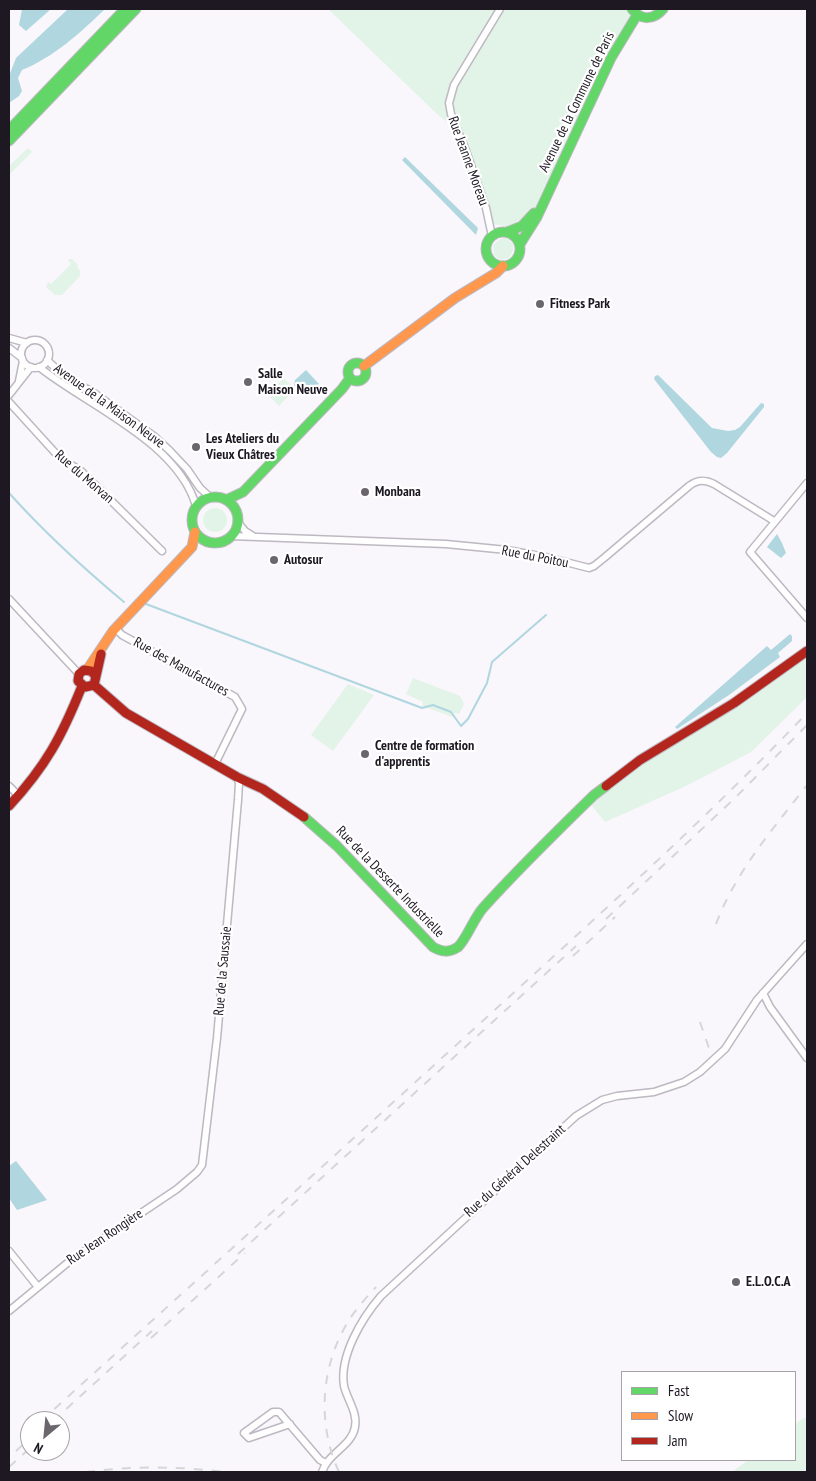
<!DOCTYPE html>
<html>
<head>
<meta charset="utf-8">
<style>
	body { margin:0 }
	#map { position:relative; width:816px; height:1481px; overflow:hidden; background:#f9f6fc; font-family:"PT Sans Narrow",sans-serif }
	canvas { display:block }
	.frame { position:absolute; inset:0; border:10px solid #1e1822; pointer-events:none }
	.legend { position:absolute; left:621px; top:1371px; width:175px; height:90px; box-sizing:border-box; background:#fff; border:1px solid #a5a3a7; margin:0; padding:6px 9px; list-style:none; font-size:15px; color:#1e1822 }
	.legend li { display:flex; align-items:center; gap:10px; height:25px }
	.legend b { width:25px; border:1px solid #a5a3a7 }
	.north { position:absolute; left:20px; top:1411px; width:50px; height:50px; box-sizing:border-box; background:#fff; border:1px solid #a5a3a7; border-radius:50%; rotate:208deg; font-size:14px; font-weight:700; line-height:20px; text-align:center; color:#1e1822 }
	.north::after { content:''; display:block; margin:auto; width:18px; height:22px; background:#6b666e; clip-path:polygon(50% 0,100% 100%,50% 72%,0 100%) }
</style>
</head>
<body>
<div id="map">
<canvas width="816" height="1481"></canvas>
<div class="frame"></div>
<ul class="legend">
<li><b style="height:6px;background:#63d668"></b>Fast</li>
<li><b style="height:6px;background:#ff974d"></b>Slow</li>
<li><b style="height:6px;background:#b3261e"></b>Jam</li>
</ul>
<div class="north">N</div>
</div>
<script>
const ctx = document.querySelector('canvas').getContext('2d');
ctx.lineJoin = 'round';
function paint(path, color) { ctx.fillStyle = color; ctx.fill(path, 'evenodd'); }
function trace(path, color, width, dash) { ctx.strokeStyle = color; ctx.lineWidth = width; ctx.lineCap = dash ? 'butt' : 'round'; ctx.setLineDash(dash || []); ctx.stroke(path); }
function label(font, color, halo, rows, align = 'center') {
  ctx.font = font + ' "PT Sans Narrow",sans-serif'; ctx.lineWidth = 4.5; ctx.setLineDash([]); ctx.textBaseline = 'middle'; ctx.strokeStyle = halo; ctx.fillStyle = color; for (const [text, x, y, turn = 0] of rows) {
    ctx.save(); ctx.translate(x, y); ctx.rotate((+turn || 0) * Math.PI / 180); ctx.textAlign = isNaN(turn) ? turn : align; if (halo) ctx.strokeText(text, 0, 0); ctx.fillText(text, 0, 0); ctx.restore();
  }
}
const green = new Path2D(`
	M328,9H630L636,16L543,201L532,214L517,228L494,224L462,134L437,114Z
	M28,148L32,152L9,175V166Z
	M506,238L513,244V251L509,258L500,260L494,255L493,245L500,239Z
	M69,259H72L78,265L77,267L80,271V276L62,295H55L46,287L48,282L51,284L71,264L68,260Z
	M284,378L294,388V390L279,406L267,394Z
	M203 520a12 12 0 1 1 24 0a12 12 0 1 1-24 0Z
	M807,651V697L751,752L686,786L605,822L588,801Z
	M413,678L460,696L464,704L459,714L454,713L453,717L422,706L423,702L406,694Z
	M348,684L374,695L333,751L311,735Z
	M805,1417L807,1420V1472H732L748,1460H795V1424Z`);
const water = new Path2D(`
	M22,9H51L26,31L19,25Z
	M68,9H105C80,33 54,57 22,70L18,78L22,91L19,96L9,103V76L16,58Z
	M405,157L478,228L476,235L402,160Z
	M306,370L319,384L298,393L294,386L295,380Z
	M658,375L712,428L728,431L735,430L740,427L761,403L764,404V407L727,453L721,458L717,457L711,452L654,379L655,376Z
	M777,534L782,543L786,553L781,558L767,547Z
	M790,634L792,636V641L778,653L780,657L729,695L677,729L675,727L767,646L771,650Z
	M16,1161L47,1200L17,1210L9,1198V1166Z`);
const stream = new Path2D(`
	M9,493C45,533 82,567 124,602
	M146,604L422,708L433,705L451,712L461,726L468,719L487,683L492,662L546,615`);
const street = new Path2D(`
	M492,236L486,208L466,151L451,114L449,103L454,85L500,9
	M9,338L27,343
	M21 354a14 14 0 1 1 28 0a14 14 0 1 1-28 0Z
	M9,348L22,358
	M47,360L64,376L94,393L155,437L170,451L187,469L200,488L210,497
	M39,367C88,406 178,442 196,506
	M19,381L23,361
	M9,395L31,367
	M9,402L59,457L81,471L162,551
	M807,483L750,552L807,618
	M237,521L245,531L253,536
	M231,536L446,544L507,550L550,558L589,568L594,566L604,558L689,486C697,480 704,479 714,484L774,521
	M9,599L79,674
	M115,628L122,635L235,697L242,709L215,764
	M9,786L19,796
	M763,993L770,1007L807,1058
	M9,1251L38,1287
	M9,1311L71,1260L177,1189L197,1172L202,1165L217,1038L238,800L239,783L237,777
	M290,1424L249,1438L244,1433L273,1412H279L320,1460L326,1463
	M322,1472C328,1453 352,1446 355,1427C358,1413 347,1399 344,1386C339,1356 362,1318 381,1296L576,1116L602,1100L617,1096L654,1092L684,1082L700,1072L725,1049L757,1000L807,944`);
const fast = new Path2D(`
	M632,9C641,21 654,20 663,9
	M9,130L125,9
	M9,141L136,9
	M486 249a17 17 0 1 1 34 0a17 17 0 1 1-34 0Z
	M507,232L522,226L534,213
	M520,244L537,217L611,58L637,15
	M348 372a9 9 0 1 1 18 0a9 9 0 1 1-18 0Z
	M192 520a23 23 0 1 1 46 0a23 23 0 1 1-46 0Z
	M226,500L243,492L342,389L350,378
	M304,817L337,846L433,947C442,952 449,953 458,947C466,940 474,918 483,908C518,869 556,832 594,795L606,786`);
const slow = new Path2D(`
	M364,366L455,298L496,273L503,266
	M87,670L113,631L192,547L195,532`);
const jam = new Path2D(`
	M96,676L91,671L84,670L79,674L78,681L85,687L94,685L101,654
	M94,685L126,713L237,777L263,789L304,817
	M606,786L640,760L734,703L807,651
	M9,806C46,766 62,736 82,686`);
const rail = new Path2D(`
	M606,919L735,798L807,725
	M716,924C736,871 773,829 807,785
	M573,956L615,917
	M700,1022L711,1054
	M238,1254L576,946
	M151,1338L245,1253
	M41,1421C186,1290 331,1159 476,1027C589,924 702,823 807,713
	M53,1421L152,1331
	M16,1451L30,1438
	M9,1467L30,1448
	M86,1472C131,1466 178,1466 224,1472
	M339,1472C318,1427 320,1371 345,1327C353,1312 365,1299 376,1287`);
const markers = [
	[540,304,5,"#6b666e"],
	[248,382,5,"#6b666e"],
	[196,447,5,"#6b666e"],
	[365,492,5,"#6b666e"],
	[274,560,5,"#6b666e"],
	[365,754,5,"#6b666e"],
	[736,1282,5,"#6b666e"]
];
const streetNames = [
	["Avenue de la Commune de Paris",577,102,-64],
	["Rue Jeanne Moreau",468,161,70],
	["Avenue de la Maison Neuve",109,406,36],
	["Rue du Morvan",84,477,41],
	["Rue du Poitou",535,557,11],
	["Rue des Manufactures",181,667,29],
	["Rue de la Desserte Industrielle",390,882,46],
	["Rue de la Saussaie",223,971,-85],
	["Rue du Général Delestraint",515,1171,-42],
	["Rue Jean Rongière",105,1237,-34]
];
const poiNames = [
	["Fitness Park",550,304],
	["Salle",258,374],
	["Maison Neuve",258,390],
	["Les Ateliers du",206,439],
	["Vieux Châtres",206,455],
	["Monbana",375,492],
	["Autosur",284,560],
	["Centre de formation",375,746],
	["d'apprentis",375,762],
	["E.L.O.C.A",746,1282]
];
paint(green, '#e2f4e8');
paint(water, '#b0d6df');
trace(stream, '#b0d6df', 2);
trace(street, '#bdb8c1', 9);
trace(fast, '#bdb8c1', 11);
trace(slow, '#bdb8c1', 11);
trace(jam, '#bdb8c1', 11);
trace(street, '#fefeff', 6);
trace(fast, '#63d668', 9);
trace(slow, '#ff974d', 9);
trace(jam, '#b3261e', 9);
trace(rail, '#d7d6d7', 2, [9, 9]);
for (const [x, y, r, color] of markers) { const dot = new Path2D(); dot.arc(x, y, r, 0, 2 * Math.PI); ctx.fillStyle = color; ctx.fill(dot); trace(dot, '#fff', 2); }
label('14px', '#1e1822', '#fff', streetNames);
label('bold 14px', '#1e1822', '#fff', poiNames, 'left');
</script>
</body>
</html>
